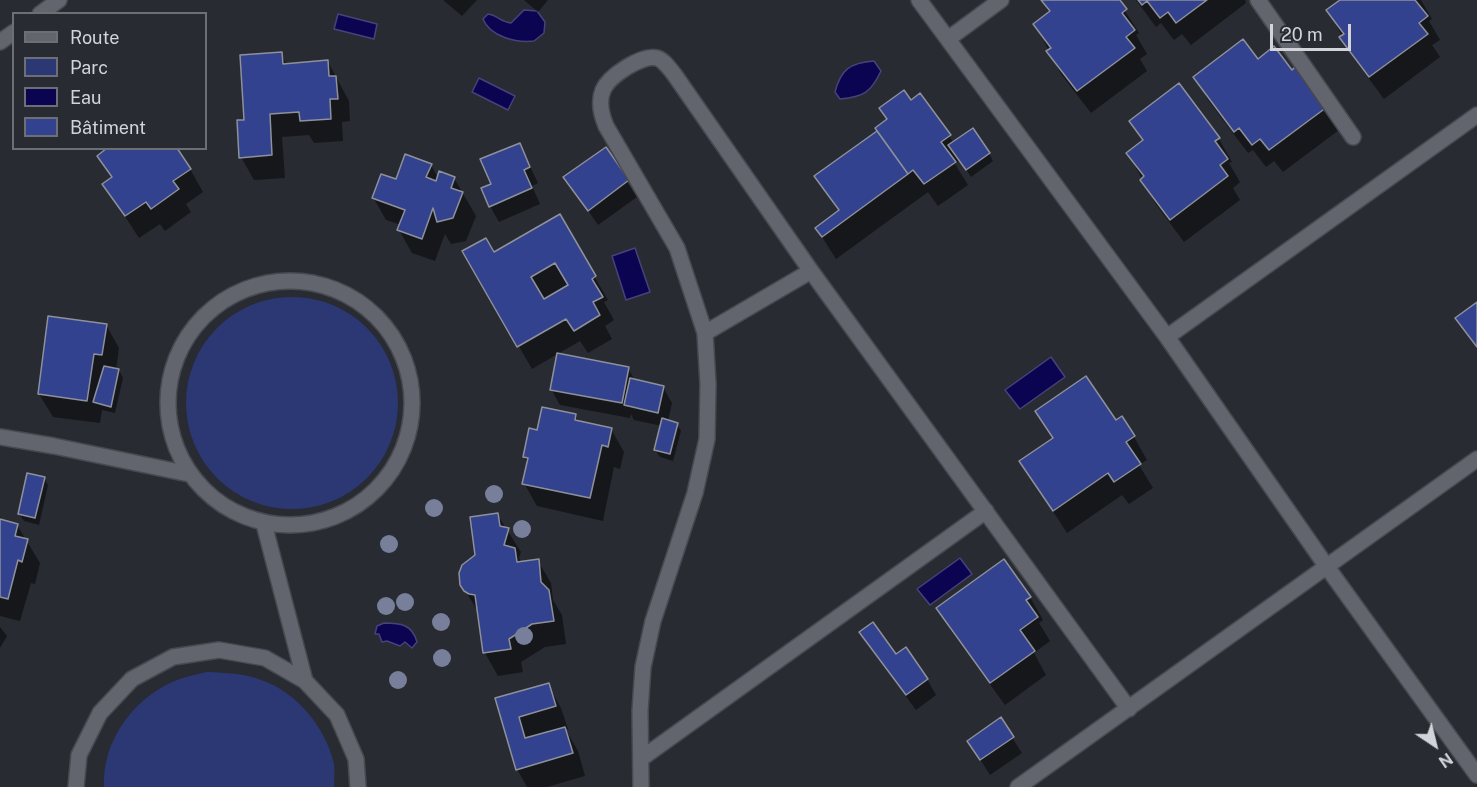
<!DOCTYPE html>
<html>
<head>
<meta charset="utf-8">
<style>
	body { margin:0 }
	#map { position:relative; width:1477px; height:787px; overflow:hidden; background:#282b32; font-family:"Public Sans",sans-serif }
	canvas { display:block }
	.legend { position:absolute; left:12px; top:12px; width:195px; height:138px; box-sizing:border-box; background:#282b32; border:2px solid #6c6f75; margin:0; padding:8px 10px; list-style:none; font-size:18px; color:#d3d4d9 }
	.legend li { display:flex; align-items:center; gap:12px; height:30px }
	.legend b { width:30px; border:2px solid #6c6f75 }
	.north { position:absolute; left:1405px; top:715px; width:60px; height:60px; -webkit-text-stroke:4px #282b32; paint-order:stroke; rotate:145deg; font-size:16px; font-weight:700; line-height:24px; text-align:center; color:#d3d4d9 }
	.north::after { content:''; display:block; margin:auto; width:21px; height:27px; background:#d3d4d9; clip-path:polygon(50% 0,100% 100%,50% 72%,0 100%) }
	.scale { position:absolute; left:1270px; top:24px; width:81px; height:27px; box-sizing:border-box; border:3px solid #d3d4d9; border-top:0; padding-left:8px; font-size:18px; line-height:21px; white-space:nowrap; color:#d3d4d9; -webkit-text-stroke:4px #282b32; paint-order:stroke }
</style>
</head>
<body>
<div id="map">
<canvas width="1477" height="787"></canvas>
<ul class="legend">
<li><b style="height:8px;background:#62656e"></b>Route</li>
<li><b style="height:16px;background:#2c3873"></b>Parc</li>
<li><b style="height:16px;background:#0b0551"></b>Eau</li>
<li><b style="height:16px;background:#33428e"></b>Bâtiment</li>
</ul>
<div class="north">N</div>
<div class="scale">20 m</div>
</div>
<script>
const ctx = document.querySelector('canvas').getContext('2d');
ctx.lineJoin = 'round';
function paint(path, color) { ctx.fillStyle = color; ctx.fill(path, 'evenodd'); }
function trace(path, color, width, dash) { ctx.strokeStyle = color; ctx.lineWidth = width; ctx.lineCap = dash ? 'butt' : 'round'; ctx.setLineDash(dash || []); ctx.stroke(path); }
const green = new Path2D(`
	M186 403a106 106 0 1 1 212 0a106 106 0 1 1-212 0Z
	M207,672C226,673 244,673 261,680C297,692 326,728 334,764C335,771 334,780 334,787H104C102,740 135,695 180,679C188,676 198,674 207,672Z`);
const water = new Path2D(`
	M524,10L537,11L545,22L544,33L534,41C517,43 490,37 483,19L488,14C497,15 501,22 511,23Z
	M338,14L377,24L374,39L334,29Z
	M874,61L881,71C871,92 864,97 840,99L835,92C841,69 850,63 874,61Z
	M479,78L515,96L508,110L472,92Z
	M635,248L650,292L626,300L612,256Z
	M1051,357L1065,377L1020,409L1005,390Z
	M960,558L972,574L930,605L917,589Z
	M384,623C400,623 412,624 417,642L412,648L405,642L400,646L387,641L382,642L379,634H375L377,626Z`);
const shadow = new Path2D(`
	M443,0H477L462,16Z
	M524,0H548L538,12Z
	M1042,0H1118L1139,33L1136,35L1147,54L1140,59L1147,71L1091,113L1061,74L1035,24L1050,14Z
	M1136,0H1245L1246,3L1191,45L1182,34L1174,40L1161,23L1156,27Z
	M1342,0H1421L1432,19L1429,21L1440,40L1432,45L1440,57L1384,99L1355,60L1328,10Z
	M281,54L287,65L328,62L349,101L350,121L342,122L343,141L314,143L309,135L282,137L285,178L254,180L241,157L245,121Z
	M1257,61L1291,72L1326,107L1339,130L1283,172L1274,161L1266,167L1253,150L1248,153L1208,100L1195,77Z
	M1178,85L1219,139L1232,162L1229,163L1240,182L1233,188L1240,200L1184,242L1155,203L1128,153L1143,142L1131,121Z
	M910,102L949,136L954,143L989,153L993,161L971,177L960,160L955,164L968,185L938,206L928,192L836,259L817,229L839,212L816,177L878,131L888,120L881,109Z
	M519,144L538,183L532,186L540,204L499,222L490,206L493,185Z
	M605,149L637,197L598,225L565,177Z
	M99,156L190,169L203,192L186,204L191,212L165,231L160,224L139,238L104,184L112,179Z
	M431,165L438,178H454L476,216L466,241L451,244L445,234L435,261L412,253L399,230L401,225L386,220L373,197L397,181Z
	M559,216L608,300L604,302L614,320L605,326L612,339L588,353L580,341L532,369L464,252L494,254Z
	M106,325L119,348L116,370H119L123,378L115,413L102,410L100,423L53,417L39,394Z
	M628,368L635,381L663,387L672,403L668,421L677,424L681,431L673,461L660,457L655,450L662,426L634,420L631,414L630,418L560,405L551,389Z
	M1037,411L1116,422L1134,437L1147,460L1139,465L1153,488L1129,504L1122,495L1067,533L1021,462L1054,440Z
	M575,416L579,422L611,429L624,452L620,469L614,467L603,521L537,506L524,483L528,464L524,457Z
	M44,478L48,485L39,525L24,521L19,514Z
	M497,514L521,552L519,558L522,563L538,561L551,583L553,600L562,615L566,644L545,647L521,662L523,672L498,676L485,653L479,613L461,584Z
	M0,516L3,522L17,525L40,563L35,584L31,583L20,621L0,616Z
	M1030,597L1043,620L1039,623L1050,641L1034,653L1046,675L1005,705L951,631L938,608Z
	M0,627L7,636L0,648Z
	M861,632L927,679L936,695L916,710L870,648Z
	M548,685L561,708L568,729L566,730L578,751L585,776L547,787H527L517,769L497,699Z
	M1000,719L1022,753L990,775L978,756Z`);
const building = new Path2D(`
	M1041,0H1120L1127,9L1122,13L1135,30L1126,37L1135,48L1077,91L1046,51L1051,48L1033,24L1050,11Z
	M1138,0H1207L1176,23L1168,12L1160,18L1147,1L1142,5Z
	M1340,0H1415L1428,16L1419,23L1428,34L1369,77L1339,37L1344,34L1326,10Z
	M1243,39L1258,59L1274,46L1292,70L1296,66L1327,107L1269,150L1260,139L1252,145L1239,128L1234,132L1193,77Z
	M282,52L283,64L328,60L329,76H336L338,99H330L331,119L300,121L299,112L270,114L272,155L239,158L237,120H244L240,55Z
	M1179,83L1220,138L1215,141L1228,159L1220,165L1228,176L1170,220L1140,180L1144,176L1126,153L1143,140L1129,121Z
	M904,90L911,100L920,93L951,135L941,142L956,162L924,184L913,170L908,174L875,128L887,119L879,108Z
	M973,128L990,153L966,170L948,145Z
	M877,131L908,174L822,237L815,228L839,210L814,176Z
	M520,143L530,167L524,170L532,188L489,207L481,188L491,184L480,159Z
	M606,147L629,180L588,211L563,177Z
	M107,148H177L191,169L173,181L179,189L151,209L146,202L125,216L102,184L112,177L97,156Z
	M405,154L432,164L426,177L436,181L439,171L455,177L451,188L463,192L453,218L437,222L433,208L422,239L397,230L405,210L372,198L381,174L396,179Z
	M560,214L596,276L592,279L603,297L593,302L600,315L574,331L566,319L517,347L462,251L486,238L494,252ZM555,263L568,285L544,299L531,277Z
	M1477,302V347L1455,318Z
	M48,316L107,324L102,355L94,354L87,401L38,394Z
	M557,353L629,367L622,403L550,390Z
	M104,366L119,369L111,407L93,402Z
	M1086,376L1116,420L1122,416L1135,436L1126,442L1141,464L1114,482L1108,473L1053,511L1019,461L1053,438L1035,411Z
	M630,378L664,386L658,413L624,405Z
	M542,407L576,414L575,420L612,428L608,447L602,445L590,498L522,484L528,458L523,457L529,428L537,430Z
	M662,418L678,423L670,454L654,450Z
	M27,473L45,477L35,518L18,514Z
	M498,513L500,526L509,528L504,545L515,548L517,562L539,559L541,582L549,590L554,621L532,624L509,639L511,649L483,653L475,595L469,594L464,591L460,585L459,573L462,565L475,555L470,517Z
	M0,519L18,524L15,536L28,539L22,562L18,560L8,599L0,597Z
	M1004,559L1031,597L1026,600L1038,617L1020,630L1035,651L990,683L936,608Z
	M873,622L896,654L906,647L928,679L906,695L859,632Z
	M549,683L556,706L519,717L525,738L565,727L573,753L516,770L495,698Z
	M1001,717L1014,737L980,760L967,741Z`);
const minor = new Path2D(`
	M919,0L1167,337L1327,567L1477,775
	M1258,0L1353,137
	M40,14L59,0
	M948,39L1001,0
	M0,42L14,32
	M168 403a122 122 0 1 1 244 0a122 122 0 1 1-244 0Z
	M705,333L677,248L606,126C601,114 598,102 603,90C609,76 642,54 657,58C664,60 669,68 674,74L811,271L1129,709
	M1167,337L1477,115
	M0,437L54,446L189,474
	M264,524L305,681
	M642,758L986,511
	M76,787L79,755L100,713L132,679L173,657L219,650L265,658L305,681L337,715L356,759L358,787
	M641,787L640,711L643,667L653,621L695,493L707,439L708,384L705,333L811,271
	M1018,787L1477,459`);
const trees = [
	[494,494],
	[434,508],
	[522,529],
	[389,544],
	[405,602],
	[386,606],
	[441,622],
	[524,636],
	[442,658],
	[398,680]
];
paint(green, '#2c3873');
paint(water, '#0b0551');
trace(water, '#47437a', 1.5);
paint(shadow, '#0007');
paint(building, '#33428e');
trace(building, '#8e919a', 1.5);
trace(minor, '#47494f', 18);
trace(minor, '#62656e', 15);
ctx.fillStyle = '#777f9a';
for (const [x, y] of trees) { ctx.beginPath(); ctx.arc(x, y, 9, 0, 2 * Math.PI); ctx.fill(); }
</script>
</body>
</html>
